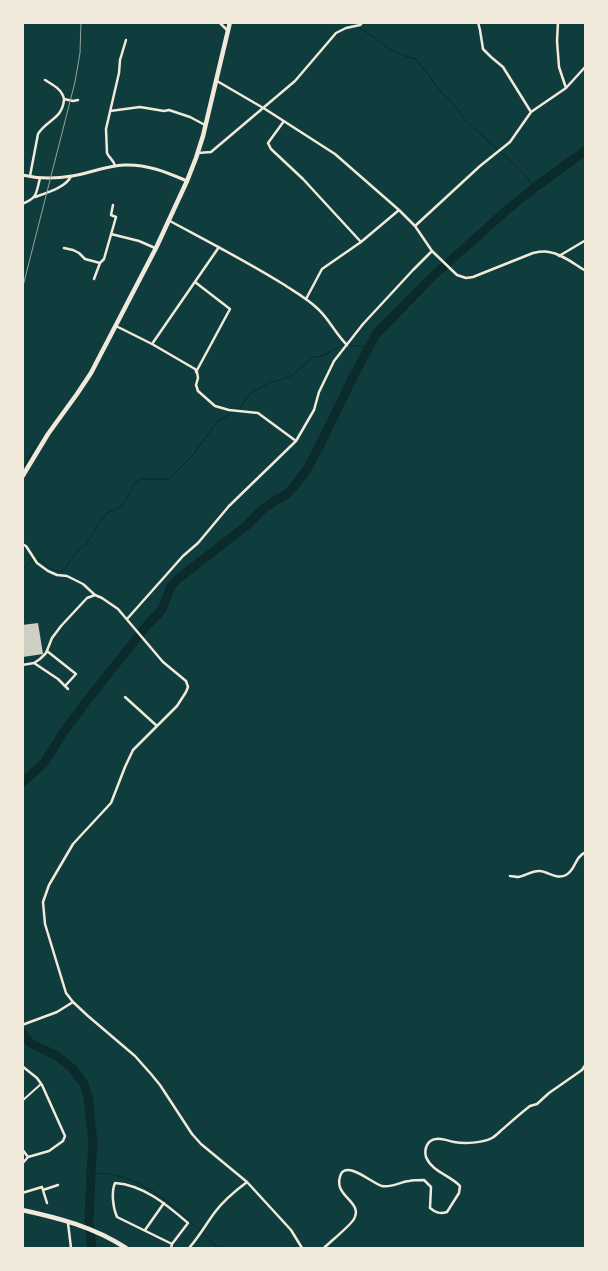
<!DOCTYPE html>
<html>
<head>
<meta charset="utf-8">
<style>
	body { margin:0 }
	#map { position:relative; width:608px; height:1271px; overflow:hidden; background:#0f3d3e; font-family:Mulish,sans-serif }
	canvas { display:block }
	.frame { position:absolute; inset:0; border:24px solid #f1e9da; pointer-events:none }
</style>
</head>
<body>
<div id="map">
<canvas width="608" height="1271"></canvas>
<div class="frame"></div>
</div>
<script>
const ctx = document.querySelector('canvas').getContext('2d');
ctx.lineJoin = 'round';
function trace(path, color, width, dash) { ctx.strokeStyle = color; ctx.lineWidth = width; ctx.lineCap = dash ? 'butt' : 'round'; ctx.setLineDash(dash || []); ctx.stroke(path); }
function paint(path, color) { ctx.fillStyle = color; ctx.fill(path, 'evenodd'); }
const stream = new Path2D(`
	M359,27L391,50L402,55L416,59L442,93L457,108L465,120L513,163L527,177L534,188
	M348,345L369,347
	M22,470L35,447
	M100,521L107,513L114,510L123,505L135,483L140,479H169L193,455L217,422L241,407L248,395L270,382L277,381L293,375L313,357L322,356L343,345
	M38,559C46,565 53,573 63,571L79,549L86,545L98,525
	M22,569L32,560
	M91,1173C99,1174 109,1173 118,1176C160,1187 188,1220 218,1248`);
const river = new Path2D(`
	M22,783L44,763L63,733L85,703L148,624L159,613L163,607L171,586L179,578L246,526L263,509L276,500L287,494L296,484L307,469L319,447L352,379L376,334L432,277L507,210L534,188L586,150
	M22,1032L30,1043L57,1056L73,1069L84,1084L88,1097L93,1143L91,1173L89,1221L92,1248`);
const building = new Path2D(`
	M38,623L43,654L23,657L22,625Z`);
const pedestrian = new Path2D(`
	M22,1101L41,1084`);
const minor = new Path2D(`
	M219,22L228,31
	M478,22L480,30L483,49L491,57L503,67L531,112
	M558,22L557,41L559,67L566,88
	M45,80C53,85 62,89 64,99L73,101L78,100
	M217,81L265,109L335,154L399,210L415,226L432,251L457,275L466,278L473,277L533,253C538,252 544,251 549,252C562,254 574,264 586,271
	M110,111L140,107L164,111L169,110L190,117L205,125
	M284,121L268,143L271,149L303,179L361,242
	M198,153L211,152L295,81L336,33L346,28L360,25L363,22
	M115,166C114,160 109,158 107,153L106,129L119,73L120,60L126,40
	M30,176L38,134C46,120 63,119 64,99
	M35,197C46,193 67,187 71,176
	M22,204C38,198 36,193 40,178
	M168,220C207,241 246,261 283,284C295,292 308,299 318,309C329,319 335,333 347,345
	M415,226L480,166L510,142L531,112L566,88L586,66
	M111,234L139,241L155,248
	M64,248L73,250L79,253L85,259L100,263
	M559,256L586,240
	M94,279L100,263L104,259L116,217L111,215L113,205
	M195,282L230,309L196,372
	M306,299L322,269L361,242L399,210
	M116,326L152,344L195,369L197,372L198,378L196,385L198,391L215,406L229,410L258,413L296,441
	M152,344L219,247
	M22,544L26,546L37,563L48,571L57,575L67,576L83,584L95,595L102,598L118,609L163,662L186,681L188,687L186,692L177,706L133,750L125,767L111,803L73,844L49,885L43,902L45,924L66,993L73,1002L88,1016L135,1056L151,1074L160,1085L192,1134L201,1144L247,1182L291,1230L302,1248
	M127,619L183,556L198,543L229,506L296,441L314,410L319,392L334,361L363,324L413,270L432,251
	M47,651L76,674L65,686
	M34,663L58,679L68,689
	M22,665L34,663L40,659L46,653L52,638L61,626L87,598L95,595
	M125,697L157,726
	M510,876C511,876 517,877 518,877C525,876 533,870 540,871C549,872 557,880 566,875C576,870 574,857 586,852
	M22,1025L57,1012L73,1002
	M586,1041V1049
	M22,1066L37,1078L42,1085L65,1136L63,1141L49,1151L28,1157L22,1164
	M22,1149L28,1157
	M43,1190L58,1185
	M22,1193L42,1187L47,1203
	M68,1223L71,1248
	M145,1230L164,1203
	M171,1248L172,1244L188,1223C167,1205 144,1185 115,1183C111,1192 113,1208 117,1217L172,1244
	M189,1248C199,1237 206,1224 215,1212C224,1200 235,1191 247,1182
	M324,1248C331,1241 350,1226 354,1219C364,1201 331,1196 341,1174C348,1161 373,1184 382,1186C391,1188 400,1182 409,1181C414,1180 419,1180 424,1180L431,1187L430,1208C436,1213 440,1214 447,1212L459,1193L460,1186C450,1175 432,1172 426,1157C424,1149 427,1140 436,1139C441,1138 449,1141 454,1142C464,1144 483,1143 492,1138C496,1136 500,1131 504,1128C512,1121 521,1113 530,1106L537,1104L549,1093L582,1070L586,1064`);
const tertiary = new Path2D(`
	M22,175C39,179 55,179 72,176C90,173 106,166 124,165C147,164 166,172 187,181`);
const primary = new Path2D(`
	M22,1210C59,1218 94,1227 126,1248`);
const trunk = new Path2D(`
	M22,477L48,434L77,394L91,373L156,248L187,181L196,158L203,136L230,22`);
const rail = new Path2D(`
	M22,290L75,82L80,53L81,22`);
trace(stream, '#0a2a2b', 1);
trace(river, '#0a2a2b', 9);
paint(building, '#cfcfc3');
trace(pedestrian, '#f1e9da', 2);
trace(minor, '#f1e9da', 2.5);
trace(tertiary, '#f1e9da', 3);
trace(primary, '#f1e9da', 4.5);
trace(trunk, '#f1e9da', 4.5);
trace(rail, '#97a49c', 1);
</script>
</body>
</html>
